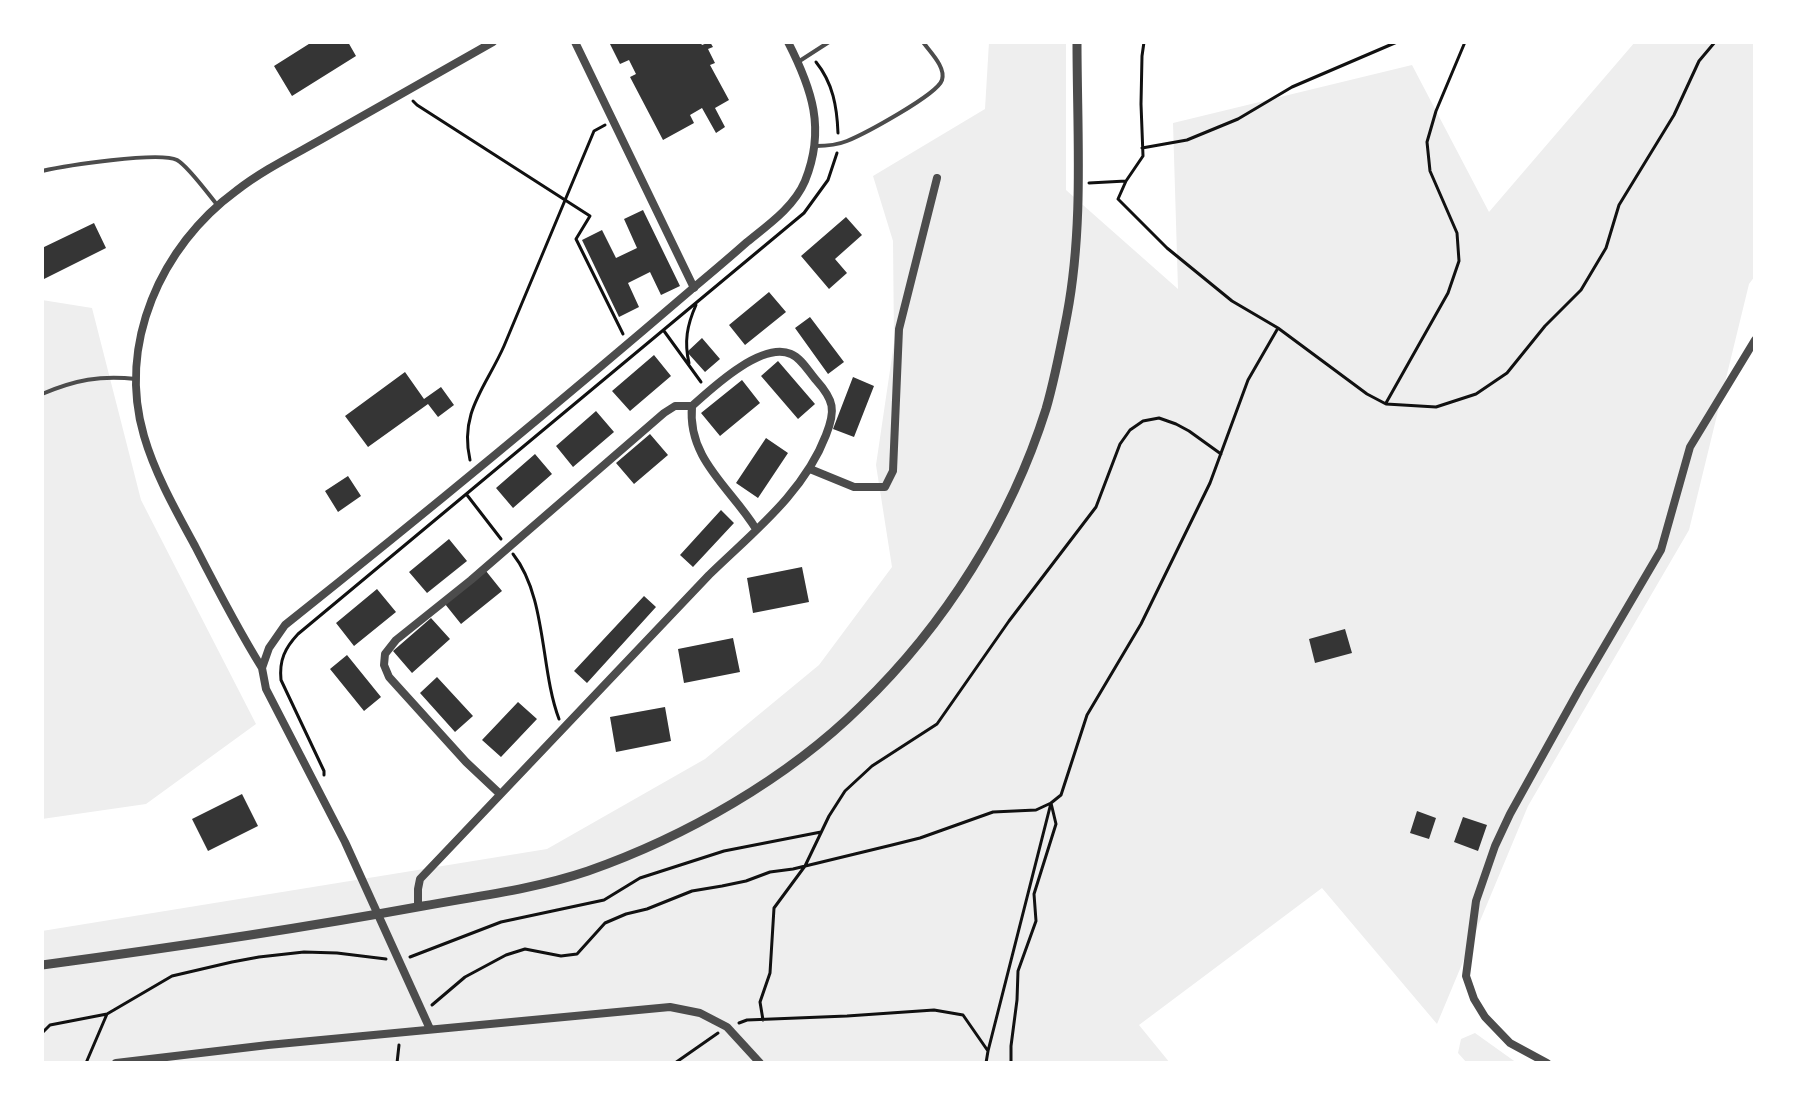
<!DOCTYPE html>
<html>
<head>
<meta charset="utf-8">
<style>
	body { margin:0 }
	#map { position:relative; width:1797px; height:1105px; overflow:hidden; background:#fff; font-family:"Fira Sans Condensed",sans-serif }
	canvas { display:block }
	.frame { position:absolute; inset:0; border:44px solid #fff; pointer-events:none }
</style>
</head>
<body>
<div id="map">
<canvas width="1797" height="1105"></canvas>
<div class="frame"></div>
</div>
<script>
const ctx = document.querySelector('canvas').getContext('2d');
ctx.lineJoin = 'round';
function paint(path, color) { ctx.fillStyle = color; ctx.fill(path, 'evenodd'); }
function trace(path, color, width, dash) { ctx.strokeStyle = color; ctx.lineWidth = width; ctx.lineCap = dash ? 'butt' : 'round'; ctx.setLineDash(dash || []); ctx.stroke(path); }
const green = new Path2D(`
	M989,42H1066V190L1178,289L1173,123L1412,65L1489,212L1635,42H1755V276L1749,284L1689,530L1528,806L1437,1024L1322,888L1139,1025L1170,1063H42V931L547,849L705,759L819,665L892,567L876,465L894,343L893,241L873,176L985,109Z
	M42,300L92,308L141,500L256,724L146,804L42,819Z
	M1475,1033L1517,1063H1467L1458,1053L1461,1039Z`);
const building = new Path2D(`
	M312,42H348L356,56L292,96L274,66Z
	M609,42H700L702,45L710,42L713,47L708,49L715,63L710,65L729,100L715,108L725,127L716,133L702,108L690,115L694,123L663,140L630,77L636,74L629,60L620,64Z
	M643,210L680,286L661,295L650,272L628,283L639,307L619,317L582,240L602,230L616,258L637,248L624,219Z
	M846,217L862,235L835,259L847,273L829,289L801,256Z
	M94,223L106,248L42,280V248Z
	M769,292L786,312L745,345L729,325Z
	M810,317L844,362L828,374L795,328Z
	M702,338L720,359L705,372L687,352Z
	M654,355L671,376L630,411L612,391Z
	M778,361L815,404L798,419L761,376Z
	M405,372L424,399L441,387L454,405L438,417L428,404L368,447L345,416Z
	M853,377L874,386L854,437L833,429Z
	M742,380L760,403L720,436L701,413Z
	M596,411L614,432L573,467L556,446Z
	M650,434L668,455L634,484L616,463Z
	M766,438L788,453L758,498L736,483Z
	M535,454L552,474L513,508L496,488Z
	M348,476L361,496L338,512L325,491Z
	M721,510L734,523L693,567L680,555Z
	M449,539L467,561L427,593L409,572Z
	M802,567L809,602L753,613L747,578Z
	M486,571L502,591L461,624L445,604Z
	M377,589L396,612L354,646L336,623Z
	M644,596L656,607L587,683L574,671Z
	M431,618L450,639L412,673L393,651Z
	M1345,629L1352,653L1315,663L1309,639Z
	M733,638L740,672L684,683L678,649Z
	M347,655L381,697L364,711L330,669Z
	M437,677L473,716L455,732L420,693Z
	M518,702L537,719L501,757L482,740Z
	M665,707L671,741L616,752L610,717Z
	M242,794L258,826L208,851L192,819Z
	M1417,811L1436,818L1429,839L1410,833Z
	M1463,817L1487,825L1478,851L1454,842Z`);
const path = new Path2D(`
	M816,62C833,83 837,107 838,133
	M413,101L417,105L590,216L576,239L623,334
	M1142,148L1187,140L1238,119L1292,87L1397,42
	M1126,181L1143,156L1141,104L1142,56L1144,42
	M1089,183L1126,181L1118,199L1167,248L1232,301L1278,328L1367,394L1386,404L1436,407L1476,394L1507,373L1545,326L1581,290L1606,248L1619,205L1674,115L1699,61L1715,42
	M664,331L701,382
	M689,363C684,342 687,325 696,305
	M1386,403L1448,293L1459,261L1457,233L1430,171L1427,142L1436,111L1465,42
	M470,460C459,412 486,387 504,346L594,131L605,125
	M467,495L501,539
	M513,554C547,597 540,669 559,719
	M324,775V771L281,680C279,660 285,648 298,634L804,213L828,180L837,153
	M410,957L501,922L604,900L640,878L724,851L821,832
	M432,1005L465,977L506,955L525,949L561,956L577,954L605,923L626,914L647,909L692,891L722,886L746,881L770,872L793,869L892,845L920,838L993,812L1036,810L1051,803L1056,824L1034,894L1036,921L1018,971L1017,1000L1011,1046V1063
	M763,1020L760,1002L770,973L774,908L805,866L829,816L845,791L872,766L937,724L1009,621L1096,507L1120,444L1130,430L1143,421L1159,418L1176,424L1189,431L1221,454
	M739,1023L747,1020L847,1016L934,1010L963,1015L988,1051
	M42,1033L50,1025L107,1014L172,976L232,962L259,957L304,952L337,953L386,959
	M86,1063L107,1014
	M397,1063L399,1045
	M675,1063L718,1033
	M986,1063L988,1051L1051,803L1061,795L1087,715L1141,624L1210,483L1248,380L1278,328`);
const service = new Path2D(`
	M798,62L829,42
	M816,146C827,146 837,145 847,141C864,134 937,95 942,80C946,67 930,52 923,42
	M42,171C64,166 159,151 177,160C188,166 209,195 218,206
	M42,394C75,380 100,375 136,379`);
const minor = new Path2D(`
	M575,42L694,288
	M810,469L854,487H885L893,471L899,329L937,178
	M262,668C237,628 216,587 195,546C176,511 155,474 144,436C117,344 161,246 236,191C264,169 298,153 329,135C384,104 438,73 493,42
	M500,794L466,762L389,677L384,665L385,654L396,640L471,580L664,413L675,406H692
	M418,907V889L420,879L709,575C752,533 804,493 826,435C836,410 834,400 816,380C809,372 801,358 791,354C762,341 712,388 692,406C687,459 731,488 756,529
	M430,1029L345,842L266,689L262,668L269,648L285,625C422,516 558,404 692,289C710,274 729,258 747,242C768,225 794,207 805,181C826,129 812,89 788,42
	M116,1063L268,1045L670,1007L700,1013L727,1027L760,1063
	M1547,1063L1510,1043L1485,1017L1474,999L1466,976L1476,901L1495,846L1510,814L1580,688L1661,550L1690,447L1755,340`);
const tertiary = new Path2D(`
	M42,965C169,948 297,929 423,906C478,896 535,889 588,871C685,837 787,779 861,706C945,625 1011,520 1046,409C1055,378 1061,346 1067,315C1084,225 1077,132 1077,42`);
paint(green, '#eee');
paint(building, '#353535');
trace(path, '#111', 3);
trace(service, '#4c4c4c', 4);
trace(minor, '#4c4c4c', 8);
trace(tertiary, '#4c4c4c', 9);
</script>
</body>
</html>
